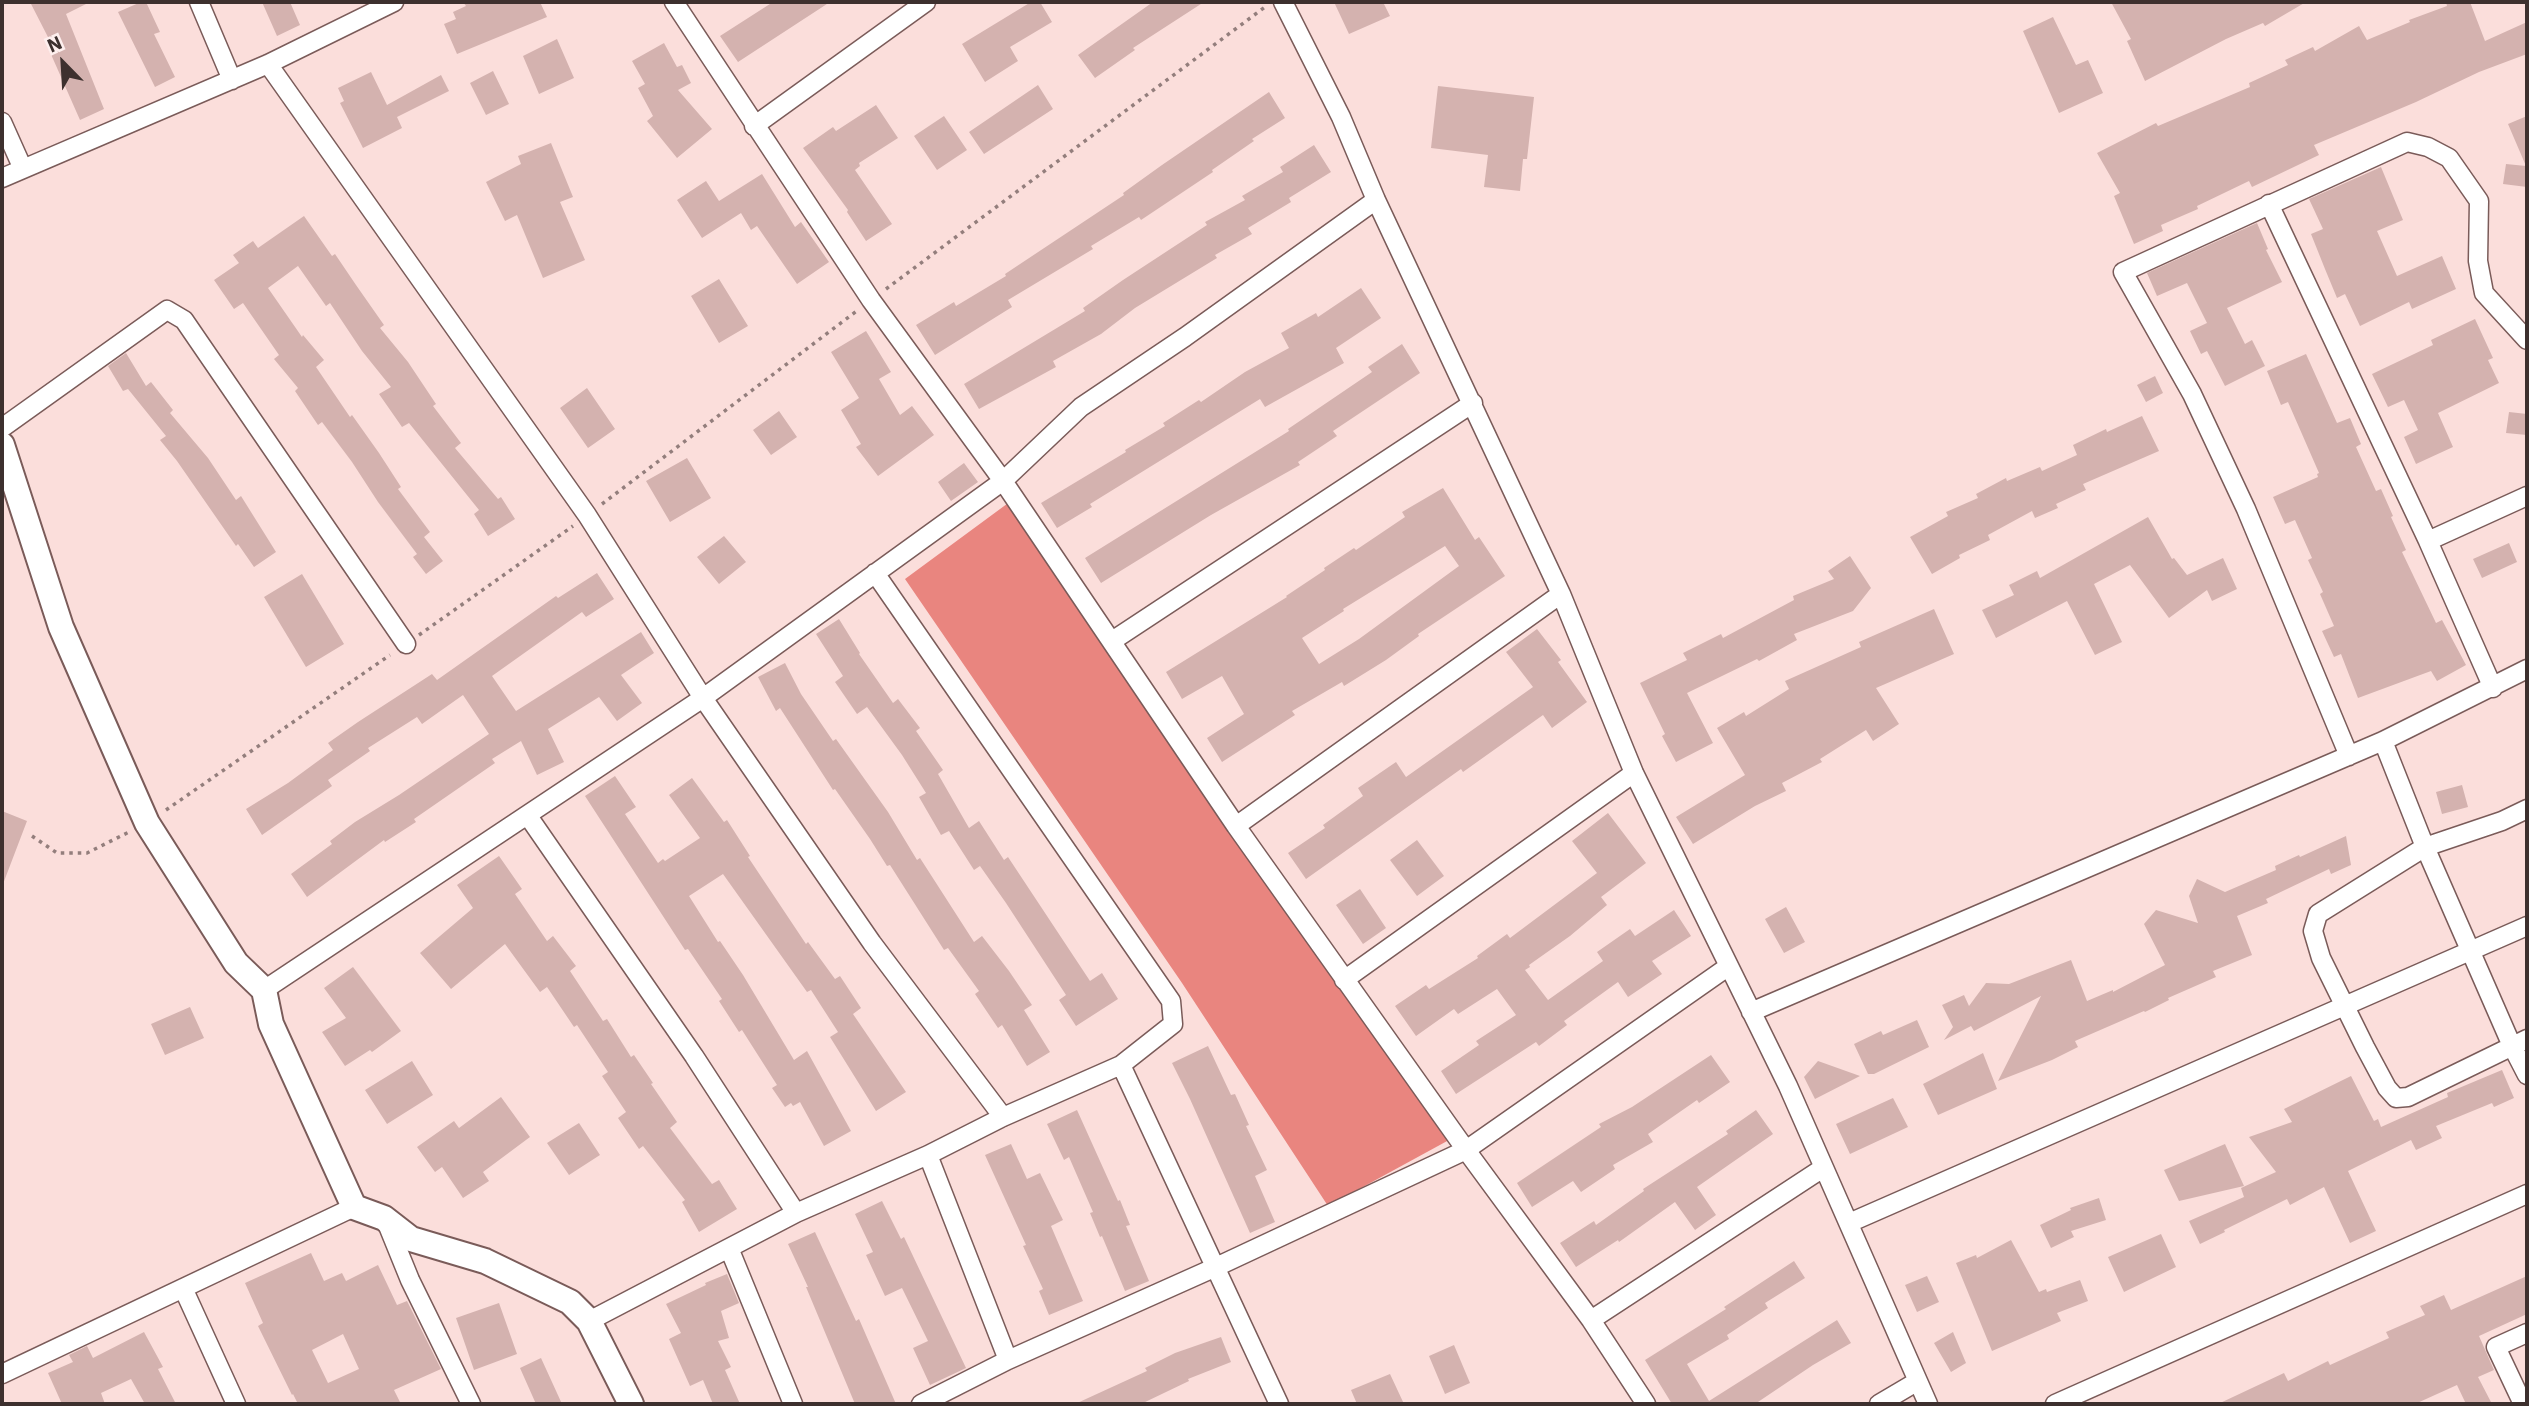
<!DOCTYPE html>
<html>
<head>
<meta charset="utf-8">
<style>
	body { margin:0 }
	#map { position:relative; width:2529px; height:1406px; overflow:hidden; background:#fbdedb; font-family:"IBM Plex Sans",sans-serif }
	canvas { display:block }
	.frame { position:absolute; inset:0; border:4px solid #3d302e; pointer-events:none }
	.north { position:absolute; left:28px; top:28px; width:70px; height:70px; -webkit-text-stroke:5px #feefee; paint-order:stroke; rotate:336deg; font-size:19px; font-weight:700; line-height:28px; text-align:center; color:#3d302e }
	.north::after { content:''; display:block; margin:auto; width:24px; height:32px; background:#3d302e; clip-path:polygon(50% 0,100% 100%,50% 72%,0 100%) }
</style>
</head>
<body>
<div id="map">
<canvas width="2529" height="1406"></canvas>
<div class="frame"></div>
<div class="north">N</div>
</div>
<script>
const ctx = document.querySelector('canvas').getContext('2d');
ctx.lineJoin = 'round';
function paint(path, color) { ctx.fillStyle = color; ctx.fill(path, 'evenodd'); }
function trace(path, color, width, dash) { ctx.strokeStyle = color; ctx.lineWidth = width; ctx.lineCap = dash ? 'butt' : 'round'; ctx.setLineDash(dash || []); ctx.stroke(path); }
const forest = new Path2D(`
	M1015,498L1460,1134L1328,1206L1182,983L905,579Z`);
const building = new Path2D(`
	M30,2H90L66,14L104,109L80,120L46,43L50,41Z
	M141,2H146L160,32L154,34L175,77L155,87L118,12Z
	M262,2H290L300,25L277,36Z
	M463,2H540L547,17L457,54L444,24L456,19L453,12L466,6Z
	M773,2H830L738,62L720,36Z
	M1031,2H1040L1052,22L1010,47L1018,61L985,82L962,44Z
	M1153,2H1204L1133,48L1135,50L1095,78L1078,55Z
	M1334,2H1383L1390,16L1349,34Z
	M2111,2H2306L2265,26L2263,23L2226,39L2145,81L2127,41L2131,39Z
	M2446,2H2470L2485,41L2527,22V54L2479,72L2416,102L2314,145L2319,155L2252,187L2249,181L2197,206L2198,209L2161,225L2163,231L2134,244L2114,196L2120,193L2097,153L2156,123L2158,126L2250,87L2249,83L2288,65L2285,60L2313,47L2315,51L2359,26L2367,40L2410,22L2409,20L2447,6Z
	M2053,17L2076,65L2088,60L2103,93L2059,113L2023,31Z
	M557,39L574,78L539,94L523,56Z
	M664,43L677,67L682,65L691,83L678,90L712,129L677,158L647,121L653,116L638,88L645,84L632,61Z
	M493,71L509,104L486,115L470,83Z
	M371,72L387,105L441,75L449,91L397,117L402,128L363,148L340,103L344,101L338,88Z
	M1038,85L1053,109L984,154L969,132Z
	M1438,86L1534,97L1527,159H1523L1520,191L1484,187L1488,155L1431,148Z
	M1269,92L1285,118L1252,139L1254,141L1212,170L1213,172L1141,220L1139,217L1091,246L1093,249L1008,300L1012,307L935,355L916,325L954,302L956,306L1006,276L1005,274L1124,195L1123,193L1162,165Z
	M876,105L898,138L859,163L860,166L855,170L892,224L866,241L847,212L848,210L803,148L833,127L836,131Z
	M944,116L967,150L937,170L914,136Z
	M2527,116V187L2503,184L2506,164L2526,166L2508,124Z
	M551,143L573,197L560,202L585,260L543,278L517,215L505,221L486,182L521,164L518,156Z
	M1314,145L1331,172L1289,198L1291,202L1248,228L1252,234L1215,255L1217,258L1135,308L1101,334L1053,361L1056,367L979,409L964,384L1085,311L1083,308L1123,280L1207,225L1205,222L1245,200L1242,196L1283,172L1280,167Z
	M2381,167L2403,220L2377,231L2397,276L2442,256L2456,289L2412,309L2409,302L2360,326L2345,294L2337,298L2325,269L2311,234L2323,229L2309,199Z
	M762,174L795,227L801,222L829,262L797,284L757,226L751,230L741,213L702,238L677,200L706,181L719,201Z
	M304,216L332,256L335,254L356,285L384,325L380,328L408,362L436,404L433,406L461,443L455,448L498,499L501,497L515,519L488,536L474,514L479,510L409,423L402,427L379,394L391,387L362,351L330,303L326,306L298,266L268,288L302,337L303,335L324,360L316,367L350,417L352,415L379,453L401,487L398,489L430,532L424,537L443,561L426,574L413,557L417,554L378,502L352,462L322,422L318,425L295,391L298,388L274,359L279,355L243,303L234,309L214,280L239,263L233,255L253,241L258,248Z
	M2257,223L2268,249L2266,250L2282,282L2227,308L2245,344L2252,340L2265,366L2225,386L2207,351L2201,354L2190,331L2207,323L2187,283L2157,296L2147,273Z
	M719,279L748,326L719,343L691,296Z
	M1361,288L1381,318L1336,348L1344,363L1265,407L1260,399L1090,504L1092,507L1057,528L1041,503L1126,452L1125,450L1165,426L1163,423L1199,400L1201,402L1245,372L1289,348L1281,333L1316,313L1318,317Z
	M2475,319L2493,358L2488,360L2499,383L2438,413L2453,447L2416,464L2404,437L2418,430L2404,400L2388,407L2372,374L2433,345L2431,340Z
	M866,331L891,372L879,379L900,415L912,406L934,435L878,476L856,447L861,444L841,410L859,398L831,352Z
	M1402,344L1420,373L1333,431L1337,436L1298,462L1300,465L1211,515L1101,583L1085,558L1289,431L1288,429L1372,372L1368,367Z
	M126,353L146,386L151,382L173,410L170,413L208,458L236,500L241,496L276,552L254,567L238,544L236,546L177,461L160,440L166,436L128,389L123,391L108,366Z
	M2306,354L2337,423L2350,418L2361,444L2356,447L2376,491L2381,489L2393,516L2391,517L2406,550L2402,552L2436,623L2442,620L2466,665L2437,681L2431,671L2358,698L2341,654L2334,657L2322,631L2334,626L2320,594L2323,592L2308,560L2312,558L2295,520L2285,524L2273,497L2318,477L2317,474L2319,473L2288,402L2281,405L2267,371Z
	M2155,376L2163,393L2146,402L2137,385Z
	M587,388L615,429L588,448L560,408Z
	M779,411L797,437L771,455L753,430Z
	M2509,412L2527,414V435L2506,433Z
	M2142,416L2159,451L2083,484L2086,490L2056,504L2058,508L2035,518L2032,511L1988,535L1990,540L1959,555L1960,558L1932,574L1910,537L1948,516L1946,512L1978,498L1976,494L2006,478L2007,481L2040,467L2042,471L2077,455L2073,445L2106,429L2107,432Z
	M687,458L711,498L670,522L646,481Z
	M964,463L978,482L951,501L938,482Z
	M1443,488L1475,540L1479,537L1505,576L1418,634L1419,636L1386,660L1344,686L1342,682L1292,711L1295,715L1222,762L1207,738L1244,714L1222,676L1182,699L1166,672L1287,597L1286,596L1325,570L1324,568L1354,548L1356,550L1405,517L1402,512ZM1445,546L1459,566L1359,639L1319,664L1302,638L1344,611L1343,609Z
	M2148,517L2172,559L2174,558L2187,575L2223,558L2237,589L2212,601L2207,590L2169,618L2130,565L2094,584L2122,642L2095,655L2067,601L1996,638L1982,610L2014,595L2009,585L2037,571L2040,578Z
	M724,536L746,562L719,584L697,557Z
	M2509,543L2517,562L2482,578L2473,559Z
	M1850,556L1871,588L1853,611L1794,634L1797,640L1759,661L1757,659L1687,693L1713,743L1676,762L1662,736L1665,734L1640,683L1687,660L1683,653L1721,634L1723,638L1794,600L1793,596L1834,579L1828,571Z
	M597,573L614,599L586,617L582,612L492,676L516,711L641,632L654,653L621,675L642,703L617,721L599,697L548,729L564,762L537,775L521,741L492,759L495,763L414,819L416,822L385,842L384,840L307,897L291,874L332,844L330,841L355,822L399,795L489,734L463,695L422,724L417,717L368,748L370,751L328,780L332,786L262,835L246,809L288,783L333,750L328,743L358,722L432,674L437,680L556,596L558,598Z
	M302,574L344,644L306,667L264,597Z
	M1934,609L1954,654L1876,688L1899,724L1873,741L1866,730L1820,759L1822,762L1782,783L1786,791L1755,806L1693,844L1676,817L1745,775L1717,728L1744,712L1746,716L1789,689L1785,681L1861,647L1859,642Z
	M839,619L860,653L859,654L893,703L898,699L920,728L916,731L943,770L938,774L969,828L979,821L1004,860L1008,857L1090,981L1102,973L1118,999L1076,1026L1059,1000L1066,995L1006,903L980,866L974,870L949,831L941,835L919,797L926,793L902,755L867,707L857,714L835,682L843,676L816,634Z
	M1537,629L1561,660L1558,662L1587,702L1552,728L1543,715L1463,772L1461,769L1306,879L1288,853L1325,828L1323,825L1363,796L1358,788L1396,762L1406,777L1533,687L1506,652Z
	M785,663L801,694L833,741L836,739L888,812L917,860L920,858L974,942L982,936L1009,971L1032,1005L1024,1010L1050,1052L1027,1066L1002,1025L998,1028L975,994L979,991L948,948L944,950L890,865L887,866L870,839L835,789L833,790L780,708L776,711L758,677Z
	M615,776L636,807L625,814L658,863L663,859L665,861L700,838L669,795L692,778L724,822L727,820L750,856L748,857L806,944L808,942L835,979L840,976L861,1008L853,1014L906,1092L876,1111L830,1037L838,1032L811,990L807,992L723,874L689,896L718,942L720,941L743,975L794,1060L807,1051L851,1131L824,1146L800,1102L793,1106L791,1103L785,1107L772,1088L777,1085L742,1030L739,1032L719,1001L722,999L688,949L685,950L585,796Z
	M2462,785L2468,807L2442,814L2436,792Z
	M2,811L27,821L3,884L2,883Z
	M1608,813L1646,863L1601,897L1607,905L1570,936L1529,965L1530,967L1525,970L1548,1000L1603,961L1597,952L1630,929L1635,936L1674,910L1691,936L1652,961L1662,974L1628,997L1618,982L1564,1021L1567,1025L1539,1046L1536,1042L1456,1094L1441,1071L1479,1045L1476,1041L1516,1015L1497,989L1458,1014L1454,1009L1416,1036L1395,1006L1426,985L1429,989L1478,958L1477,956L1507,934L1510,938L1597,873L1572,841Z
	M2346,836L2351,865L2331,874L2329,869L2266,899L2268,903L2237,916L2252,955L2213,971L2216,977L2168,998L2169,1000L2145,1012L2144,1011L2075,1041L2078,1047L2052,1060L1998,1081L2041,996L1974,1031L1971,1026L1944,1040L1953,1027L1942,1005L1964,995L1969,1006L1986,983L2009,984L2071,960L2087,1001L2113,990V992L2165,965L2144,924L2156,910L2198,923L2189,896L2197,879L2225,892L2276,870L2275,866L2299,855L2300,857Z
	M1417,840L1444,876L1417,896L1390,860Z
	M499,856L522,889L515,894L547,941L553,936L576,966L570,971L603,1021L607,1019L631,1057L634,1055L653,1083L651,1084L677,1122L670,1128L712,1184L719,1180L737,1209L699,1232L682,1202L685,1200L643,1146L639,1149L618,1118L626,1112L602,1076L608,1072L577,1025L574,1027L547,987L540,992L505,944L451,989L420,953L473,908L457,885Z
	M1360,889L1386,928L1363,944L1336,905Z
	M1786,907L1805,942L1784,953L1765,919Z
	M353,967L401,1031L372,1052L370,1050L345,1066L322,1032L346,1018L324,988Z
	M190,1007L204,1038L165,1055L151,1024Z
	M1917,1020L1929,1047L1874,1074H1868L1854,1044L1881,1031L1883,1035Z
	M1208,1046L1231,1095L1235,1094L1249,1125L1246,1126L1267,1170L1255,1176L1275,1222L1250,1233L1190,1099L1172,1063Z
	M1983,1053L1997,1089L1938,1115L1923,1084Z
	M1711,1055L1730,1082L1699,1103L1697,1100L1648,1134L1653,1142L1613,1165L1615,1169L1581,1192L1573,1181L1532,1207L1517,1183L1601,1127L1599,1124L1632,1107Z
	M412,1061L433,1095L387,1124L365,1090Z
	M1818,1061L1860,1076L1815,1099L1804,1077Z
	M2502,1070L2514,1098L2494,1107L2492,1103L2436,1126L2442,1138L2416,1150L2411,1140L2348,1171L2376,1231L2350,1243L2324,1187L2290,1205L2287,1199L2224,1230L2225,1232L2200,1244L2189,1221L2244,1197L2241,1188L2276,1172L2249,1137L2292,1122L2284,1109L2351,1076L2374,1121L2378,1119L2381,1127L2448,1097L2447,1093Z
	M501,1097L530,1137L483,1172L489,1181L463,1198L442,1167L435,1172L417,1147L454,1121L459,1128Z
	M1893,1098L1908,1127L1850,1154L1836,1124Z
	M1077,1110L1118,1201L1120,1200L1130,1225L1126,1226L1149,1281L1125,1291L1102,1236L1100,1237L1090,1213L1093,1212L1069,1157L1064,1160L1047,1124Z
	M1756,1110L1773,1134L1697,1187L1716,1215L1695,1230L1675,1202L1619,1242L1618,1240L1576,1267L1560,1243L1594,1221L1596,1225L1644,1191L1643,1189L1728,1134L1726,1131Z
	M579,1123L600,1155L569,1175L547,1143Z
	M1011,1144L1027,1179L1040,1173L1063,1220L1051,1226L1083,1301L1049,1315L1039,1291L1043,1289L1023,1246L1026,1245L985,1155Z
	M2225,1144L2244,1186L2179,1201L2164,1170Z
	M2099,1198L2106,1220L2071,1231L2074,1237L2051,1248L2040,1225L2071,1210L2070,1208Z
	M882,1201L901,1239L904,1237L966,1368L930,1385L913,1348L928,1341L902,1288L885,1296L866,1255L873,1252L855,1214Z
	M815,1232L856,1321L859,1319L896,1404H855L806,1287H808L788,1244Z
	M2161,1234L2176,1267L2124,1292L2108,1257Z
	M2011,1240L2039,1292L2046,1289L2047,1292L2080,1280L2088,1301L2057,1313L2061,1321L1992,1351L1956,1263L1976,1255L1977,1258Z
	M311,1253L324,1281L342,1273L346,1281L378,1265L397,1305L407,1301L441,1369L394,1390L401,1404H298L293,1394L292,1395L258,1326L263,1323L245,1283ZM343,1334L359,1369L328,1383L312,1350Z
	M1794,1261L1805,1278L1765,1303L1768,1308L1727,1335L1729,1339L1687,1364L1709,1401L1837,1320L1851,1343L1813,1365L1755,1404H1672L1645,1360L1726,1309L1724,1307Z
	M727,1274L739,1303L721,1311L729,1338L718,1341L731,1367L725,1370L740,1404H713L703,1380L690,1386L669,1339L681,1333L666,1304L706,1285L705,1283Z
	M1927,1276L1939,1302L1917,1312L1905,1285Z
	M2527,1276V1314L2479,1336L2494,1370L2478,1377L2492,1404H2466L2457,1385L2415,1404H2218L2284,1373L2288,1381L2328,1361L2330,1365L2389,1338L2386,1332L2425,1315L2420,1306L2444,1295L2451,1310Z
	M499,1303L517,1354L474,1370L456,1318Z
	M144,1332L163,1367L158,1369L176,1404H145L131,1379L101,1393L105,1404H62L48,1373L73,1362L69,1355L87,1346L93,1358Z
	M1953,1332L1966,1363L1951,1372L1934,1343Z
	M1221,1337L1231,1362L1188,1379L1189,1381L1141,1404H1075L1147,1371L1145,1368L1175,1353Z
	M1454,1345L1470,1383L1445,1394L1429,1356Z
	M541,1358L562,1404H536L520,1368Z
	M1390,1374L1404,1404H1357L1351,1390Z`);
const path = new Path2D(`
	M886,289L1265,7
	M602,504L858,310
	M419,635L573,526
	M166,810L390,655
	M32,836L57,853H87L129,832`);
const street = new Path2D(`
	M199,2L232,80
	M674,2L871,300L1003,481L1236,826L1466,1150L1591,1320L1646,1404
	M1283,2L1341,117L1376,200L1561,594L1634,773L1788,1086L1928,1404
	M268,64L587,515L703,698L872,943L1003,1117
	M2,122L23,169
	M754,126L926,2
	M2,178L268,64L394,2
	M2269,204L2428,541
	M2,428L167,310L184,320L406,644
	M1112,641L1473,403
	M2493,688L2428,541L2527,496
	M2383,741L2425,847L2512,1046L2527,1075
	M2349,756L2246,509L2192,394L2123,272L2407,142L2428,147L2449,158L2479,201L2478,261L2484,293L2527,340
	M2527,809L2502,821L2425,847L2318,914L2313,931L2321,958L2365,1047L2387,1088L2396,1098L2408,1097L2527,1039
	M528,816L694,1056L796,1213
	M1236,826L1561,594
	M1344,980L1634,773
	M264,990L703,698L1003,481L1081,407L1185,337L1376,200
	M1751,1012L2383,741L2527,669
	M1121,1065L1279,1404
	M928,1155L1008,1360
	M386,1221L410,1280L471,1404
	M1849,1223L2527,926
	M729,1248L793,1404
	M183,1288L236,1404
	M1591,1320L1823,1168
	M589,1321L796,1213L928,1155L1003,1117L1121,1065L1173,1024L1171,1001L875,573
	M2,1374L354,1207
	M921,1404L1008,1360L1216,1267L1466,1150L1729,966
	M1879,1404L1918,1381
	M2055,1404L2527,1194
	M2523,1404L2496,1347L2527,1333`);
const secondary = new Path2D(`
	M2,445L61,627L147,823L236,963L264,990L271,1024L354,1207L384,1218L411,1239L485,1261L570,1302L589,1321L631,1404`);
paint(forest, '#e9857f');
paint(building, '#d4b2af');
trace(street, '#7a5b59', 21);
trace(secondary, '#7a5b59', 28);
trace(path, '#937e7c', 3.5, [3.5, 5]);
trace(street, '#fff', 18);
trace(secondary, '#fff', 24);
</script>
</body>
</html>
